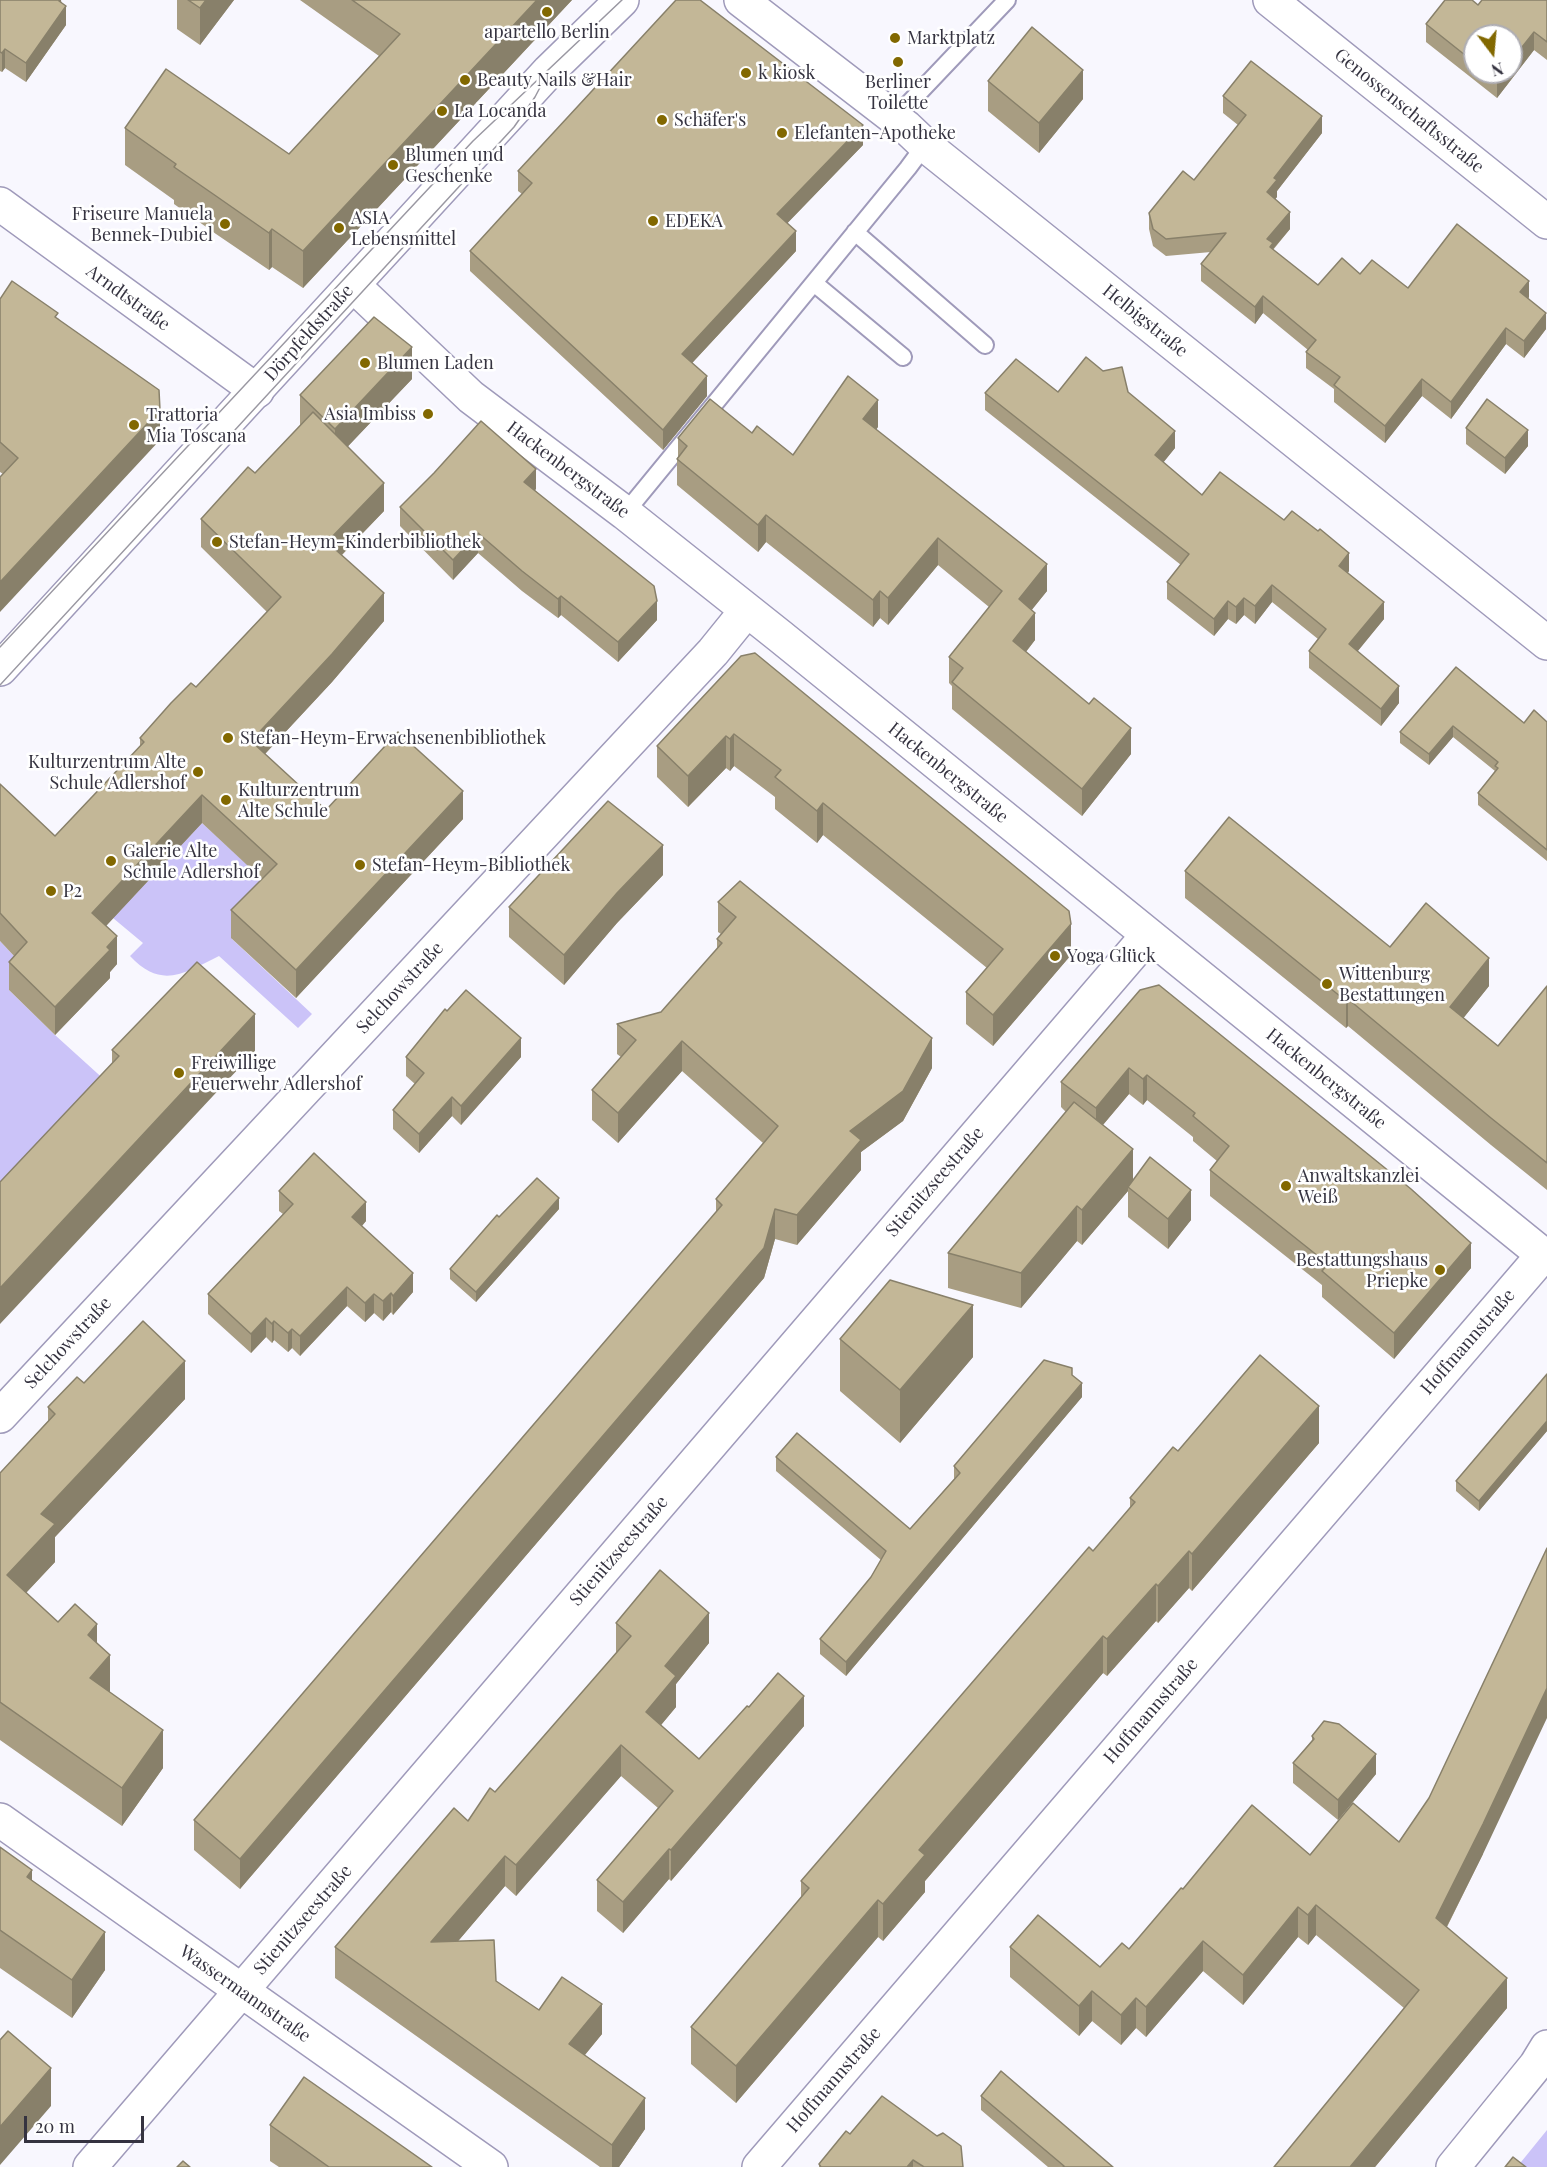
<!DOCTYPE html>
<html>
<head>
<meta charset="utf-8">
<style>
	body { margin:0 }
	#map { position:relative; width:1547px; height:2167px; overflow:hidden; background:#f8f7fe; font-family:"Playfair Display",serif }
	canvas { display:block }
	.north { position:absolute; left:1463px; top:24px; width:60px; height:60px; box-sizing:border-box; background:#fff; border:2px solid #aeadb3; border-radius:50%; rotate:164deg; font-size:16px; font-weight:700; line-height:24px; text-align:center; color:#353340 }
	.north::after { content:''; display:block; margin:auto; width:21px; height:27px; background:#826800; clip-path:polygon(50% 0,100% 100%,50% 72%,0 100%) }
	.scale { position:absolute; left:24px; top:2116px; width:120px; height:27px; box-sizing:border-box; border:3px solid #353340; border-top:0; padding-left:8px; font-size:18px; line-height:21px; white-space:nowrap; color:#353340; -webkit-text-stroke:4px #fff; paint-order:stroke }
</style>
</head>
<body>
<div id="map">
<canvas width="1547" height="2167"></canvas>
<div class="north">N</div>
<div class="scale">20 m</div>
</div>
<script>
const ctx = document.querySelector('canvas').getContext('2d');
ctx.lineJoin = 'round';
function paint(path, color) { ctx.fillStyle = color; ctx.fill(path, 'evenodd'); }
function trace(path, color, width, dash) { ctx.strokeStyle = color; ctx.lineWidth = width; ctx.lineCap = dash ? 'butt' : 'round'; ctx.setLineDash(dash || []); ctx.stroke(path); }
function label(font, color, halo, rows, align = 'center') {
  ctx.font = font + ' "Playfair Display",serif'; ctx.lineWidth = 5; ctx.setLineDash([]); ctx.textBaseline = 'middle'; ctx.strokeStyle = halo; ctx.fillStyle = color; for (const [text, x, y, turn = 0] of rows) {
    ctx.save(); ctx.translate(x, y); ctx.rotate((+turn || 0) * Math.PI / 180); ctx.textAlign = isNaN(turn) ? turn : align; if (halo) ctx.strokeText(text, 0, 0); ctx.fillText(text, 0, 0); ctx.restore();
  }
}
const green = new Path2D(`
	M202,823L277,892L232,939L312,1014L298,1028L219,956C184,973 162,990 130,956L143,943L113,918Z
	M0,941L27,970L9,990L55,1035L171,1140L0,1218Z
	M1547,2130V2167H1517Z`);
const service = new Path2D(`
	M894,119L1007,0
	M855,232L985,345
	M814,283L903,357
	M625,513L908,168L925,145`);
const minor = new Path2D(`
	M741,0L906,127L925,145L1547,643
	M1270,0L1547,222
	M0,204L257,391
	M353,285L471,397L625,513L781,637L1547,1258
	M0,1416L713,652L747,610
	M0,1820L491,2167
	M90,2167L1148,935
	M759,2167L1543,1255
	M1453,2167L1536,2065L1547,2047`);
const tertiary = new Path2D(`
	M0,669L549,71L622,0`);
const tram = new Path2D(`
	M0,647L473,141L622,0
	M0,685L514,127L535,97L545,78`);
const wall = new Path2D(`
	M0,0H61L66,25L26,82L5,68L2,72L0,71Z
	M177,0H234L200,45L177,29Z
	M300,0H572L303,288L272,267L269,270L216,234L174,204V200L125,165V128L289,154L379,56Z
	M1547,0V60L1534,50L1497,98L1426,42V24L1478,5ZM1475,36L1511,72H1475Z
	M988,81L1083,99L1039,153L988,111Z
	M1223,96L1322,133L1277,191V197L1275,199L1290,229L1273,250L1318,285L1360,274L1408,288L1529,297L1528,299L1546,329L1524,358L1506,344L1451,419L1422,396L1385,443L1334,402V389L1306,368V352L1308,350L1263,313L1255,324L1201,281V264L1211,252L1166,256L1153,246L1149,229V213L1194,180L1238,125L1223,113Z
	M863,145L787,223L796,251L692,363L707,396L663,450L470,271V251L522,194L518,191V171Z
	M0,299L58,318L160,440L3,474L0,472Z
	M412,379L348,446L384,511L342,555L384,621L332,682L265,754L326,810L463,819L296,998L231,938V910L262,879L202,823L106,926L117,964L110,972V978L55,1035L9,990V962L14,956L0,941V784L55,836L140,747V738L196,687L267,612L201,547V519L255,473L300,426V395Z
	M1058,392H1128L1175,448L1163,462L1202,495L1349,571L1348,573L1384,619L1357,651L1399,703L1381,726L1309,668V651L1318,639L1272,602L1255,624L1244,615L1236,624L1228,619L1214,636L1167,599V582L1181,565L985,410V393Z
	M878,427L876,430L1047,591L1031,610L1035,640L1026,652L1131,754L1082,816L952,709V686L949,683V657L989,607L938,565L888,625L880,618L873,627L766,542L758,552L677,485V459L678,457V438L793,455Z
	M1466,428L1528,446L1505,474L1466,444Z
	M536,489L535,490L657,620L618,662L561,615L558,618L522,591L478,553L453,580L400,526V507Z
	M741,656L1071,955L993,1046L966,1024V992L987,968L823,835L817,843L775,809V797L734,766L730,771L726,768L688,807L657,777V746Z
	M1456,667L1524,723L1547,722V861L1478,805V793L1495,771L1453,737L1429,765L1400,743V732Z
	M1185,871L1390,947L1489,986L1463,1018L1498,1046L1547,986V1190L1491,1145L1348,1026L1346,1028L1185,898Z
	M663,875L617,923L564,985L509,937V907Z
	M718,902L932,1068L903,1121L861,1152V1170L797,1245L775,1239L764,1278L240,1889L194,1850V1820L716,1212V1199L763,1143L682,1071L618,1143L592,1120V1090L621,1057L617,1054V1024L661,1012L717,949V939L721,934L718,932Z
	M1140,990L1471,1268L1394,1359L1322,1297V1285L1210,1196V1170L1217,1161L1193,1141V1137L1147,1100L1143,1105L1129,1094L1103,1125L1133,1180L1191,1220L1168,1249L1128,1217V1191L1082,1245L1077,1241L1021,1308L948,1288V1253L1066,1112L1061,1107V1082Z
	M112,1050L255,1051L112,1063Z
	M406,1057H521L461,1125L452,1116L419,1153L393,1129V1110L415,1084L406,1076Z
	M279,1191L366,1221L362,1226L413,1292L393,1315L391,1312L383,1321L374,1313L365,1322L347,1306L300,1356L292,1348L288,1352L274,1340L272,1343L266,1337L251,1353L208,1314V1294L283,1214L279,1211Z
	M559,1209L476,1302L450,1279V1269L499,1217Z
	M840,1339L973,1357L900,1443L840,1391Z
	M1547,1374V1431L1479,1511L1456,1491V1481Z
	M1072,1375L1082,1397L846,1676L820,1654V1639L871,1577L881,1560L776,1471V1457L910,1529L954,1479V1466Z
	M84,1383L185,1399L55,1537V1562L26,1593L58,1622L97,1644L110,1693L163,1768L122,1826L0,1740V1473L48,1421V1407Z
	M1319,1443L1192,1591L1189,1588L1158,1623L1156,1621L1107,1676L1103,1673L925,1881V1892L883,1941L878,1937L736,2103L691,2064V2027L801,1897V1881L1093,1551L1130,1508V1498L1178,1451Z
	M616,1623L709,1643L676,1684V1707L661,1725L699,1759L749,1707L804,1726L671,1881L669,1879L623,1933L597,1911V1880L658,1808L621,1776L516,1896L505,1886L458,1941L496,1981L539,2010L602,2034L585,2055L645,2129L619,2167H600L335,1978V1947L468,1821L495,1792L616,1654Z
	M1312,1736L1376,1774L1338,1820L1293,1783V1763L1312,1740Z
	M1399,1842L1483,1854L1447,1927L1507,2008L1375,2167H1274L1404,2008L1316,1935L1308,1945L1298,1937L1243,2005L1203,1971L1146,2037L1136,2028L1121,2045L1092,2021L1079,2036L1010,1977V1947L1100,1967L1129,1949L1183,1889L1310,1855Z
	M0,1847L32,1880L105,1970L72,2018L0,1968Z
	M981,2096L1113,2167H1048L981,2110Z
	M270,2125L432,2167H279L270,2161Z
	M850,2134L963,2167H819V2164Z`);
const shadedWall = new Path2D(`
	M60,0H61V14L66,6V25L26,82V63Z
	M206,0H234L200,45V8Z
	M537,0H572L303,288V251Z
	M1534,32V50L1497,98V80L1503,72H1511V61Z
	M5,49V68L2,72V53Z
	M1083,70V99L1039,153V123Z
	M1322,116V133L1277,191V197L1267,209V192L1274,178Z
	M863,125V145L777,234V214Z
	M1290,212V229L1273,249V260L1267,239Z
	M272,229V267L269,270V233Z
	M796,231V251L682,374V354Z
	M1529,281V297L1520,309V292Z
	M1263,296V313L1255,324V307Z
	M1546,313V329L1524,358V341Z
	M1506,328V344L1451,419V402Z
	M412,347V379L335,460V429Z
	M707,376V396L663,450V430Z
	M1422,379V396L1385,443V426Z
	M878,400V427L863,446V419Z
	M160,410V440L0,612V582Z
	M1528,430V446L1505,474V458Z
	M1175,431V448L1155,473V455Z
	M536,469V489L524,502V482Z
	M384,483V511L327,570V542Z
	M766,515V542L758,552V525Z
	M478,533V553L453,580V560Z
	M938,538V565L888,625V598Z
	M1349,553V571L1339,583V566Z
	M1047,564V591L1019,626V599Z
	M1272,585V602L1255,624V606Z
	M880,591V618L873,627V600Z
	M384,593V621L332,682L251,769V741Z
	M561,596V615L558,618V599Z
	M1244,598V615L1236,624V607Z
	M657,601V620L618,662V642Z
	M1228,601V619L1214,636V619Z
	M1384,602V619L1349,662V644Z
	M1035,613V640L1013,668V641Z
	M1399,686V703L1381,726V709Z
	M1453,726V737L1429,765V754Z
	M1131,728V754L1082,816V789Z
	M734,734V766L730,771V739Z
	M726,736V768L688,807V776Z
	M463,791V819L296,998V970Z
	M202,795V823L92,941V913Z
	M823,803V835L817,843V811Z
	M663,845V875L617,923L564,985V955L617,893Z
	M1071,924V955L993,1046V1015Z
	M117,936V964L110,972V978L55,1035V1007Z
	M1489,958V986L1450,1035V1007Z
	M1348,999V1026L1346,1028V1001Z
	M255,1014V1051L0,1324V1288Z
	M521,1038V1057L461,1125V1106Z
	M932,1038V1068L903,1121L861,1152V1170L797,1245V1215L850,1131Z
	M682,1041V1071L618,1143V1113Z
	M1129,1068V1094L1096,1133V1108Z
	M1147,1075V1100L1143,1105V1079Z
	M452,1097V1116L419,1153V1134Z
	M1133,1149V1184L1128,1187V1191L1082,1245V1210Z
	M1191,1190V1220L1168,1249V1219Z
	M559,1198V1209L476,1302V1292Z
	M366,1202V1221L352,1237V1217Z
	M1077,1206V1241L1021,1308V1273Z
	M775,1209V1239L764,1278L240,1889V1859Z
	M1471,1243V1268L1394,1359V1333Z
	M413,1273V1292L393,1315V1296Z
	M347,1287V1306L300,1356V1336Z
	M391,1293V1312L383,1321V1301Z
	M374,1294V1313L365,1322V1303Z
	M973,1305V1357L900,1443V1390Z
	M266,1318V1337L251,1353V1334Z
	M274,1321V1340L272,1343V1324Z
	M292,1329V1348L288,1352V1333Z
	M185,1361V1399L55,1537V1562L7,1613V1575L41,1514Z
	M1082,1383V1397L846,1676V1662Z
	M1319,1406V1443L1192,1591V1554Z
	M1547,1421V1431L1479,1511V1501Z
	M1189,1551V1588L1158,1623V1586Z
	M1156,1584V1621L1107,1676V1639Z
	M709,1613V1643L676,1684V1707L646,1743V1712L665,1666Z
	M97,1624V1662L88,1635Z
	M1103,1636V1673L925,1881V1892L883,1941V1904L919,1850Z
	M110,1655V1693L90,1678Z
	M1547,1688V1718L1483,1854L1436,1948V1918Z
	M804,1696V1726L671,1881V1850Z
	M163,1730V1768L122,1826V1788Z
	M621,1745V1776L516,1896V1865Z
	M1376,1754V1774L1338,1820V1800Z
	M669,1849V1879L623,1933V1902Z
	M505,1856V1886L431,1973V1942Z
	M32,1870V1908L27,1877Z
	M878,1900V1937L736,2103V2066Z
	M1316,1905V1935L1308,1945V1915Z
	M1298,1907V1937L1243,2005V1975Z
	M105,1932V1970L72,2018V1980Z
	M1203,1941V1971L1146,2037V2007Z
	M1507,1978V2008L1375,2167H1350Z
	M1092,1991V2021L1079,2036V2006Z
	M1136,1998V2028L1121,2045V2015Z
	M602,2004V2034L569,2074V2044Z
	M51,2068V2106L0,2165V2127Z
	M645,2098V2129L619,2167H612V2145Z
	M913,2160V2167H907Z`);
const building = new Path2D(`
	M0,0H60L59,1L66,6L26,63L5,49L2,53L0,52Z
	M188,0H206L200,8Z
	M352,0H537L303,251L272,229L269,233L216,196L174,167L176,164L125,128L166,69L289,154L400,34Z
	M676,0H700L863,125L777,214L796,231L682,354L707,376L663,430L470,251L532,183L518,171Z
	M1445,0H1472L1478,5L1482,0H1547V42L1534,32L1511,61V36H1475V63L1426,24Z
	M1032,27L1083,70L1039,123L988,81Z
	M1251,61L1322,116L1274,178L1277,180L1267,192L1290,212L1267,239L1273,243L1270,247L1318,285L1342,258L1360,274L1372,260L1408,288L1457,224L1529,281L1520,292L1546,313L1524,341L1506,328L1451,402L1422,379L1385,426L1334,385L1340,377L1306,352L1316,340L1263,296L1255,307L1201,264L1226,233L1166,239L1153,229L1149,213L1183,171L1194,180L1246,115L1223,96Z
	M1487,72H1503L1497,80Z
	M12,281L58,313L55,317L159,390L160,410L0,582V477L18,458L0,442V299Z
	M374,317L412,347L335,429L300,395Z
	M1086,357L1103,371L1122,367L1128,392L1175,431L1155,455L1202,495L1220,472L1284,520L1292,511L1318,531L1320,529L1349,553L1339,566L1384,602L1349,644L1399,686L1381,709L1309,651L1326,629L1272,585L1255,606L1244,598L1236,607L1228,601L1214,619L1167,582L1189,554L985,393L1016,359L1058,392Z
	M848,376L878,400L863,419L1047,564L1019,599L1035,613L1013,641L1089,704L1094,698L1131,728L1082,789L952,682L963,668L949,657L1002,591L938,538L888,598L880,591L873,600L766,515L758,525L677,459L687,446L678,438L710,399L752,433L757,426L793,455Z
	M1487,399L1528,430L1505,458L1466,428Z
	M313,412L384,483L327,542L384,593L332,654L251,741L326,810L398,732L463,791L296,970L231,910L277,864L202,795L92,913L117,936L107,947L110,950L55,1007L9,962L27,942L0,913V784L55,836L144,742L140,738L171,703L191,683L196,687L281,597L201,519L248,467L255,473Z
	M481,421L536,469L524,482L654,586L657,601L618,642L561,596L558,599L522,571L478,533L453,560L400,507L434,473Z
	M755,653L1069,911L1071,924L993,1015L966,992L1003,949L823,803L817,811L775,777L781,770L734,734L730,739L726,736L688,776L657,746L741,656Z
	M1456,667L1524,723L1534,710L1547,722V850L1478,793L1498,768L1495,766L1498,762L1453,726L1429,754L1400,732Z
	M608,801L663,845L617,893L564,955L509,907Z
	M1229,817L1390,947L1426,903L1489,958L1450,1007L1498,1046L1547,986V1163L1491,1118L1348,999L1346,1001L1185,871Z
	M740,881L932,1038L903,1091L850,1131L861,1140L797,1215L775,1209L764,1248L240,1859L194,1820L722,1205L716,1199L778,1126L682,1041L618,1113L592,1090L636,1040L617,1024L661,1012L722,943L717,939L736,917L718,902Z
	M197,962L255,1014L0,1288V1182L119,1056L112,1050Z
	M1159,985L1411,1189L1471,1243L1394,1333L1322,1271L1328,1264L1210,1170L1229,1146L1193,1116L1195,1113L1147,1075L1143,1079L1129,1068L1096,1108L1061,1082L1140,990Z
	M466,990L521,1038L461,1106L452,1097L419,1134L393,1110L424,1073L406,1057L445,1009L447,1011Z
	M1074,1102L1133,1149L1082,1210L1077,1206L1021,1273L948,1253Z
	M314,1153L366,1202L352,1217L413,1273L393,1296L391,1293L383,1301L374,1294L365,1303L347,1287L300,1336L292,1329L288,1333L274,1321L272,1324L266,1318L251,1334L208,1294L293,1204L279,1191Z
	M1150,1157L1191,1190L1168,1219L1128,1187Z
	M537,1178L559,1198L476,1292L450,1269L497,1215L499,1217Z
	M890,1280L973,1305L900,1390L840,1339Z
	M143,1321L185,1361L41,1514L55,1524L7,1575L58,1622L75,1604L97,1624L88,1635L110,1655L90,1678L163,1730L122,1788L0,1702V1473L55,1414L48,1407L77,1377L84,1383Z
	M1260,1355L1319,1406L1192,1554L1189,1551L1158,1586L1156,1584L1107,1639L1103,1636L919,1850L925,1855L883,1904L878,1900L736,2066L691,2027L809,1888L801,1881L1089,1547L1093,1551L1135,1502L1130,1498L1173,1447L1178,1451Z
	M1044,1360L1072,1368V1375L1082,1383L846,1662L820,1639L871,1577L886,1551L776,1457L797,1433L910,1529L960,1473L954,1466Z
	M1547,1374V1421L1479,1501L1456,1481Z
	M1547,1548V1688L1483,1824L1436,1918L1507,1978L1350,2167H1274L1419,1990L1316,1905L1308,1915L1298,1907L1243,1975L1203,1941L1146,2007L1136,1998L1121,2015L1092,1991L1079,2006L1010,1947L1038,1915L1100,1967L1122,1943L1129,1949L1181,1888L1183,1889L1252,1805L1310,1855L1353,1803L1399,1842L1429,1798Z
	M660,1570L709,1613L665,1666L676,1676L646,1712L699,1759L747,1706L749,1707L778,1673L804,1696L671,1850L669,1849L623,1902L597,1880L673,1791L621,1745L516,1865L505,1856L431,1942L494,1940L496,1981L539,2010L562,1977L602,2004L569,2044L645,2098L612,2145L335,1947L454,1808L468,1821L490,1788L495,1792L631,1636L616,1623Z
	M1324,1721L1339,1724L1376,1754L1338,1800L1293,1763L1314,1739L1312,1736Z
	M0,1847L32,1870L27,1877L105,1932L72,1980L0,1930Z
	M8,2031L51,2068L0,2127V2040Z
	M1001,2071L1113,2167H1063L1064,2166L981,2096Z
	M304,2077L432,2167H329L270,2125Z
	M882,2096L937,2136L943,2133L961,2146L963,2167H924L913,2160L907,2167H821L819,2164L846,2131L850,2134Z
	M1513,2157L1526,2167H1505Z
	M183,2161L190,2167H177Z`);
const markers = [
	[547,12,6,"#826800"],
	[895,38,6,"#826800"],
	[898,62,6,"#826800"],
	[746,73,6,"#826800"],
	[465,80,6,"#826800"],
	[442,111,6,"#826800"],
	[662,120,6,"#826800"],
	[782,133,6,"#826800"],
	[393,165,6,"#826800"],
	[653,221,6,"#826800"],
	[225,224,6,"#826800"],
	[339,228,6,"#826800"],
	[365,363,6,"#826800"],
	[428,414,6,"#826800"],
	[134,425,6,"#826800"],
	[217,542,6,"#826800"],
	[228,738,6,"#826800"],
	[198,772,6,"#826800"],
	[226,800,6,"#826800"],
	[111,861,6,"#826800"],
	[360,865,6,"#826800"],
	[51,891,6,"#826800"],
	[1055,956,6,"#826800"],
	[1327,984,6,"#826800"],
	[179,1073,6,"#826800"],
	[1286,1186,6,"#826800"],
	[1440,1270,6,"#826800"]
];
const poiNames = [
	["apartello Berlin",547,32,"center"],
	["Marktplatz",907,38],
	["k kiosk",758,73],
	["Beauty Nails &Hair",477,80],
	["Berliner",898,82,"center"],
	["Toilette",898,103,"center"],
	["La Locanda",454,111],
	["Schäfer's",674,120],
	["Elefanten-Apotheke",794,133],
	["Blumen und",405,155],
	["Geschenke",405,176],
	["Friseure Manuela",213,214,"right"],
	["Bennek-Dubiel",213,235,"right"],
	["ASIA",351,218],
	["Lebensmittel",351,239],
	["EDEKA",665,221],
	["Blumen Laden",377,363],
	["Asia Imbiss",416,414,"right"],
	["Trattoria",146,415],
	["Mia Toscana",146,436],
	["Stefan-Heym-Kinderbibliothek",229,542],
	["Stefan-Heym-Erwachsenenbibliothek",240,738],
	["Kulturzentrum Alte",186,762,"right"],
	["Schule Adlershof",186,783,"right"],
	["Kulturzentrum",238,790],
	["Alte Schule",238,811],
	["Galerie Alte",123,851],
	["Schule Adlershof",123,872],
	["Stefan-Heym-Bibliothek",372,865],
	["P2",63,891],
	["Yoga Glück",1067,956],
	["Wittenburg",1339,974],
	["Bestattungen",1339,995],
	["Freiwillige",191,1063],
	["Feuerwehr Adlershof",191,1084],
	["Anwaltskanzlei",1298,1176],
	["Weiß",1298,1197],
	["Bestattungshaus",1428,1260,"right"],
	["Priepke",1428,1281,"right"]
];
const streetNames = [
	["Genossenschaftsstraße",1409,111,39],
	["Arndtstraße",128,298,36],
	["Helbigstraße",1145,321,39],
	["Dörpfeldstraße",309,333,-48],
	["Hackenbergstraße",568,470,37],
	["Hackenbergstraße",948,773,39],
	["Selchowstraße",400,988,-47],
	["Hackenbergstraße",1326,1079,39],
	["Stienitzseestraße",935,1182,-49],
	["Hoffmannstraße",1468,1342,-49],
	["Selchowstraße",68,1343,-47],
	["Stienitzseestraße",619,1551,-49],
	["Hoffmannstraße",1151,1711,-49],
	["Stienitzseestraße",303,1920,-49],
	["Wassermannstraße",245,1994,35],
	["Hoffmannstraße",834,2080,-49]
];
paint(green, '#cbc3f8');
trace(service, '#9f9aba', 20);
trace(minor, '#9f9aba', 36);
trace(tertiary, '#9f9aba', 36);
trace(service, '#fff', 16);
trace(minor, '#fff', 33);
trace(tertiary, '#fff', 33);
trace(tram, '#9a98a2', 1.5);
paint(wall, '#a89d82');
paint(shadedWall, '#88806a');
paint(building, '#c3b797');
trace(building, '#88806a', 1.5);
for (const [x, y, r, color] of markers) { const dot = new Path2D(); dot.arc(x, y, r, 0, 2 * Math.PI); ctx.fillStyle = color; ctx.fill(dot); trace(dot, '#fff', 2); }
label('18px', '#353340', '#fff', poiNames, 'left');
label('18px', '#353340', '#fff', streetNames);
</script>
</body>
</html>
